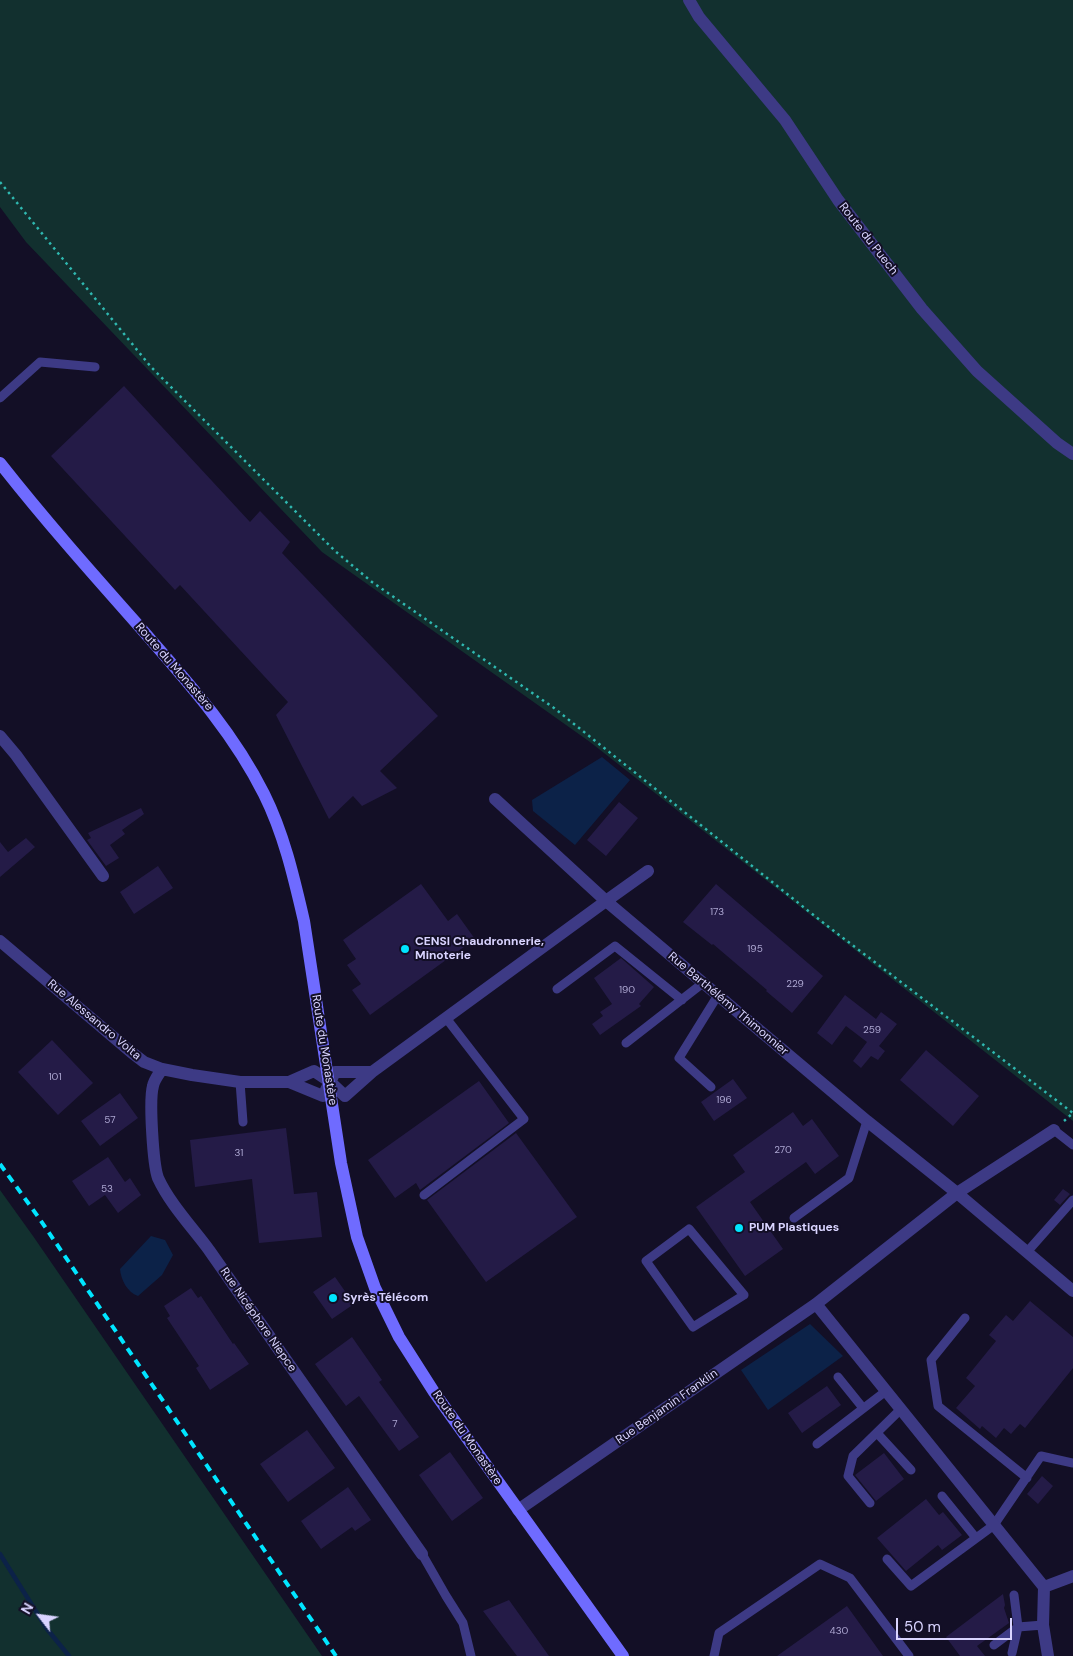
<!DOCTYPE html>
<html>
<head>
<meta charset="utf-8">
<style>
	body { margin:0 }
	#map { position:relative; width:1073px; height:1656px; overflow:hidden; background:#130f26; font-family:"DM Sans",sans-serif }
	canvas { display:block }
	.north { position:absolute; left:15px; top:1591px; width:50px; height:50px; -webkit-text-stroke:4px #130f26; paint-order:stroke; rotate:300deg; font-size:14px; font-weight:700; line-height:20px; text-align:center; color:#d9d4ff }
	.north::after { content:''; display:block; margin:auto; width:18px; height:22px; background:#d9d4ff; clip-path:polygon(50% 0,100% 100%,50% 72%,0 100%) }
	.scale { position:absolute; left:896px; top:1618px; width:116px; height:22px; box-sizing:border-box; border:2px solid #d9d4ff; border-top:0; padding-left:6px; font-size:15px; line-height:18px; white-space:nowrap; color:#d9d4ff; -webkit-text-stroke:4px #130f26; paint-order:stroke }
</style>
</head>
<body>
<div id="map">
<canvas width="1073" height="1656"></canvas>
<div class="north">N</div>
<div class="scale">50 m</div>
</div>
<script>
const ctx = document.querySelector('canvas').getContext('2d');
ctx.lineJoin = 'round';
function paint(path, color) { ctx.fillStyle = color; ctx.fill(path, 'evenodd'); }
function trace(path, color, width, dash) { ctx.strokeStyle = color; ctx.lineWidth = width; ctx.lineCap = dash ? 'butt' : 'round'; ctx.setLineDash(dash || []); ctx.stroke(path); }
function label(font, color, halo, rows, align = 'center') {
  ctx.font = font + ' "DM Sans",sans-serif'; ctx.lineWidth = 4; ctx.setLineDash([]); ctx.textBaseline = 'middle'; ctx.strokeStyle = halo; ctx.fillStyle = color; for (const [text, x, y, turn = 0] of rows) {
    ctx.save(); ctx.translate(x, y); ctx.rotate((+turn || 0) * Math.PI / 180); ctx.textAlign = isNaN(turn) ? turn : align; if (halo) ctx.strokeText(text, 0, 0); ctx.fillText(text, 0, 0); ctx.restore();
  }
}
const green = new Path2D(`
	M0,0H1073V1121L590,742L322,552L26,242L0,207Z
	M0,1190L33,1236L322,1656H0Z`);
const water = new Path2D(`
	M602,757L630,780L575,845L533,811L532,800Z
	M151,1236L165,1240L173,1255L162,1275L138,1296C127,1292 121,1280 120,1269Z
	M810,1324L843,1356L768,1410L741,1370Z`);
const stream = new Path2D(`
	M0,1554L47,1629L69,1656`);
const building = new Path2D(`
	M124,386L250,522L260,511L290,542L282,553L438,716L380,771L397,788L362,806L353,796L329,819L276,715L288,702L180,585L175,590L51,456Z
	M619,802L638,818L606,856L587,840Z
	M141,808L144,814L122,830L125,834L110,845L119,858L106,866L87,840L91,838L88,833Z
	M26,838L35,847L0,877V842L8,852Z
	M158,866L173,888L134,914L120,892Z
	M421,884L448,921L457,914L475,939L370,1015L352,990L361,984L347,965L356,959L343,940Z
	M716,884L823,976L792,1013L766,991L767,990L713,944L712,945L683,922Z
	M621,958L654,987L639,1004L641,1006L600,1035L592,1024L603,1016L600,1012L612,1004L594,978Z
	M845,995L876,1019L881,1012L897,1024L879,1046L885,1051L878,1060L871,1056L861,1068L853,1061L867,1042L846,1026L832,1045L817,1033Z
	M52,1040L93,1083L58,1115L18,1072Z
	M926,1050L979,1096L953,1126L900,1080Z
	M733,1079L747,1098L714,1121L701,1102Z
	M479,1081L509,1123L420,1190L416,1183L395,1198L368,1160Z
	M120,1093L138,1118L100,1146L81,1121Z
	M793,1112L803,1126L812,1119L839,1156L815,1174L806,1162L750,1202L783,1249L745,1276L696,1207L745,1172L733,1155Z
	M286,1128L294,1194L317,1192L322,1237L259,1243L252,1179L195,1187L190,1140Z
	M516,1133L577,1217L486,1282L427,1200Z
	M108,1157L125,1182L130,1178L141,1195L118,1213L105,1195L89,1206L72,1181Z
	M1063,1189L1070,1194L1060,1205L1054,1200Z
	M335,1277L354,1304L332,1319L313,1292Z
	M191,1288L198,1298L201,1296L233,1344L234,1343L249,1364L210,1390L196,1368L199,1366L167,1318L170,1316L164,1306Z
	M1030,1301L1073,1337V1368L1025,1428L1020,1424L1011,1434L1004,1428L996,1438L982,1426L980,1429L956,1408L975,1386L966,1378L996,1341L989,1335L1006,1315L1013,1321Z
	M352,1337L382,1380L379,1382L419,1437L399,1451L359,1396L346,1406L315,1364Z
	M827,1386L841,1405L802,1433L788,1413Z
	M307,1430L335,1468L288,1502L260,1464Z
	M450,1452L483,1498L452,1521L419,1475Z
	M884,1453L904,1479L876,1501L855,1475Z
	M1042,1476L1053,1486L1038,1504L1027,1494Z
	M348,1487L371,1520L355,1531L352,1527L321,1549L301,1521Z
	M926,1499L939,1515L943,1512L962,1535L942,1550L938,1545L906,1571L877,1538Z
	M1003,1594L1005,1605L1004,1608L1009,1623L977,1646L985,1656H960L946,1637Z
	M509,1600L549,1656H517L483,1611Z
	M847,1606L883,1656H777Z`);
const path = new Path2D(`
	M0,182L151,367L335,551L372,582L554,708L826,925L1073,1113
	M1064,1121L1073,1113`);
const lane = new Path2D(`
	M0,398L40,362L95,367
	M557,989L615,946L682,1000
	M626,1043L703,983
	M240,1082L243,1122
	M711,1087L679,1058L718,995
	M1054,1130L1073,1145
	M424,1195L524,1119L446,1018
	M794,1218L849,1178L867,1121
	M689,1229L744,1295L693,1327L646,1261Z
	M1027,1252L1073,1200
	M965,1318L931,1360L938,1406L1027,1478
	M838,1377L863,1408
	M877,1433L911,1470
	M817,1444L886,1391
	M942,1496L976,1538
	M870,1503L848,1476L853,1456L901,1409
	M422,1554L446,1596L463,1623L471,1656
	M887,1559L911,1586L994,1525L1041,1456L1073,1463
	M994,1645L1018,1627L1043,1625
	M1012,1653L1018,1627L1014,1595
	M714,1656L719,1633L820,1564L850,1578L909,1656`);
const street = new Path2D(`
	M689,0L699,17L785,120L838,200L922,309L977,371L1057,443L1073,454
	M0,736L16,755L103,876
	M495,799L606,901L648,871
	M0,941L131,1052L144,1062L162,1069L192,1075L240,1082H289L323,1096L335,1072H372
	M162,1069C159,1074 154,1080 153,1086C149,1100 153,1164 158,1178C170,1204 192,1227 209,1250L422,1554
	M289,1082L314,1071L329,1081L345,1096L372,1072L606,901L867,1121L957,1193L1073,1291
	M816,1304L1044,1587L1043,1625L1048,1656
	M518,1510L816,1304L957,1193L1054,1130
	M1044,1587L1073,1576`);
const secondary = new Path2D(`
	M0,463C44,519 91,572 138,625C185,679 232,730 264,794C284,834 294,878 304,921L341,1163L357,1237L375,1288L399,1337L434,1392L623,1656`);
const rail = new Path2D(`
	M0,1164L39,1218L336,1656`);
const markers = [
	[405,949,5,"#00e5ff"],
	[739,1228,5,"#00e5ff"],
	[333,1298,5,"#00e5ff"]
];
const numberNames = [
	["173",717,912],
	["195",755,949],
	["229",795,984],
	["190",627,990],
	["259",872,1030],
	["101",55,1077],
	["196",724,1100],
	["57",110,1120],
	["270",783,1150],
	["31",239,1153],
	["53",107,1189],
	["7",395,1424],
	["430",839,1631]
];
const streetNames = [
	["Route du Puech",868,239,52],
	["Route du Monastère",174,667,49],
	["Rue Barthélémy Thimonnier",728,1004,40],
	["Rue Alessandro Volta",94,1020,40],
	["Route du Monastère",324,1050,81],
	["Rue Nicéphore Niepce",258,1320,55],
	["Rue Benjamin Franklin",667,1407,-35],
	["Route du Monastère",467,1438,55]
];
const poiNames = [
	["CENSI Chaudronnerie,",415,942],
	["Minoterie",415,956],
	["PUM Plastiques",749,1228],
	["Syrès Télécom",343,1298]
];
paint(green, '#12302f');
paint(water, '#0c2248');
trace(stream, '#0c2248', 4.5);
paint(building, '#241b47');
trace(path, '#2fb8b0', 2.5, [2.5, 4]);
trace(lane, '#3d3a85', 9);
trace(street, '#3d3a85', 12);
trace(secondary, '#6f6bff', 12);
trace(rail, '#00e5ff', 4, [8, 6]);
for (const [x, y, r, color] of markers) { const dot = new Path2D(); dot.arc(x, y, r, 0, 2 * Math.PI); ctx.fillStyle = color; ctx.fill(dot); trace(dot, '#130f26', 2); }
label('10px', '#aca6d1', null, numberNames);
label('12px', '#d9d4ff', '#130f26', streetNames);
label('bold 12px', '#d9d4ff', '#130f26', poiNames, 'left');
</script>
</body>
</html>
